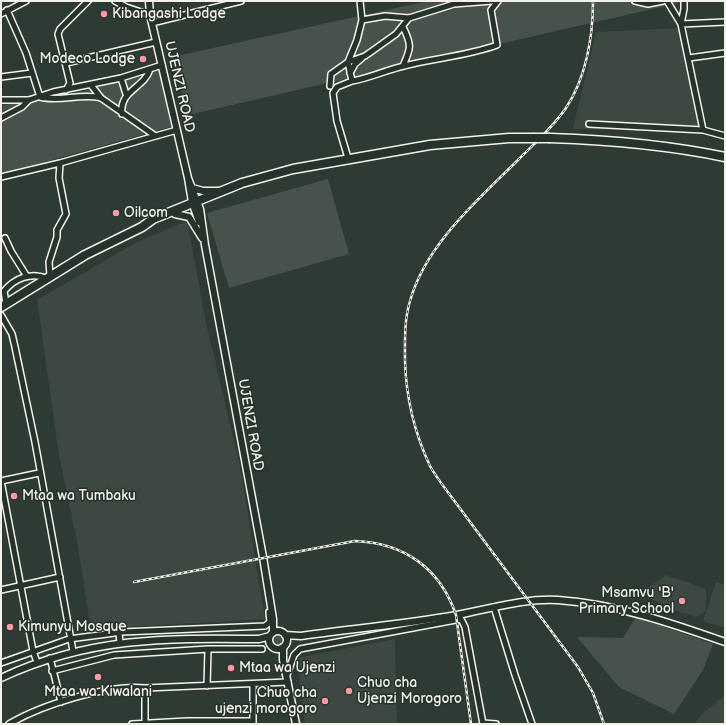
<!DOCTYPE html>
<html>
<head>
<meta charset="utf-8">
<style>
	body { margin:0 }
	#map { position:relative; width:726px; height:725px; overflow:hidden; background:#2e3b34; font-family:"Balsamiq Sans",sans-serif }
	canvas { display:block }
	.frame { position:absolute; inset:0; border:2px solid #f4f1e8; pointer-events:none }
</style>
</head>
<body>
<div id="map">
<canvas width="726" height="725"></canvas>
<div class="frame"></div>
</div>
<script>
const ctx = document.querySelector('canvas').getContext('2d');
ctx.lineJoin = 'round';
function paint(path, color) { ctx.fillStyle = color; ctx.fill(path, 'evenodd'); }
function trace(path, color, width, dash) { ctx.strokeStyle = color; ctx.lineWidth = width; ctx.lineCap = dash ? 'butt' : 'round'; ctx.setLineDash(dash || []); ctx.stroke(path); }
function label(font, color, halo, rows, align = 'center') {
  ctx.font = font + ' "Balsamiq Sans",sans-serif'; ctx.lineWidth = 3; ctx.setLineDash([]); ctx.textBaseline = 'middle'; ctx.strokeStyle = halo; ctx.fillStyle = color; for (const [text, x, y, turn = 0] of rows) {
    ctx.save(); ctx.translate(x, y); ctx.rotate((+turn || 0) * Math.PI / 180); ctx.textAlign = isNaN(turn) ? turn : align; if (halo) ctx.strokeText(text, 0, 0); ctx.fillText(text, 0, 0); ctx.restore();
  }
}
const built = new Path2D(`
	M680,28L700,130L573,129L596,32Z
	M187,221L206,323L240,466L265,619L91,629L78,547L59,455L37,300L137,242Z
	M666,575L706,589V611L696,617L674,610L640,593Z
	M716,582L725,585V628L703,621Z
	M395,639L397,724H305L297,658Z
	M725,695V724H694L703,713Z`);
const green = new Path2D(`
	M428,1L683,2L188,115L172,57Z
	M161,68L171,127L1,174V114L3,105C56,101 110,85 161,68Z
	M328,179L349,254L229,288L207,213Z
	M636,617L713,644L703,670L674,714L619,687L577,637L623,638Z
	M270 640a7 7 0 1 1 14 0a7 7 0 1 1-14 0Z`);
const minor = new Path2D(`
	M115,1L126,7L150,15
	M635,1L648,4L663,1
	M667,1L681,24L725,22
	M684,1V9L681,24L703,130L725,136
	M7,10L26,53L40,97C60,102 81,93 101,98
	M1,14L26,1
	M362,20L385,16L409,18L454,4L492,1
	M152,23L241,1
	M403,27C412,45 411,48 403,66
	M689,58L725,53
	M66,63L156,42
	M350,73L355,64L362,58
	M1,77L32,73
	M121,78L126,94
	M352,81C370,78 386,70 404,66C435,58 467,56 497,45L491,10L498,1
	M91,85L101,98L154,135
	M330,86L331,74L348,62L365,56L375,49L396,34L409,18
	M66,90L70,83L58,34L60,29L88,1
	M1,100H29L53,92L121,78L162,65
	M122,114C119,90 145,88 150,69
	M1,118L22,107L29,100
	M589,124L703,130
	M348,158L337,121L333,93L337,87L352,81L348,62L357,40L362,20L360,1
	M1,177L60,163L177,130
	M5,238L11,251L26,275
	M50,276L49,262L57,237V230L66,214L59,178L60,163
	M6,303L4,291C15,278 31,272 46,278
	M1,315L12,334L15,347L35,442L73,651
	M1,590L60,577
	M494,607L515,675L532,724
	M460,617L465,627L483,724
	M119,633L120,643
	M50,658L61,702
	M37,662L33,651L1,481L39,473
	M1,663L69,639L122,632L265,626L270,622L269,612
	M52,671L114,655L208,649H262
	M287,675L294,655L300,649L461,619
	M253,685V723
	M207,686L208,649
	M145,688V724
	M483,723L496,724
	M9,724C41,705 108,684 145,688L288,682
	M132,724L187,721H253`);
const tertiary = new Path2D(`
	M149,1L150,15L188,178L192,202L199,222
	M188,178L200,209L205,245L263,557L273,619V632
	M192,188L203,191H218
	M175,214L189,217L202,238
	M269 640a9 9 0 1 1 18 0a9 9 0 1 1-18 0Z
	M285,635L301,636C352,629 405,624 457,615C490,609 524,598 558,600C616,604 671,623 725,642
	M283,647V660L296,724
	M1,678C89,637 165,638 259,639L270,636`);
const trunk = new Path2D(`
	M550,138C608,140 668,145 725,157
	M1,307L85,255L142,227L153,219L242,183L293,169L430,145L509,138H533`);
const rail = new Path2D(`
	M593,1C593,37 586,78 566,108C553,127 535,143 519,159C478,200 426,244 410,301C404,321 405,341 405,361C406,396 415,434 430,466C435,475 441,483 447,491L578,667L593,693L604,724
	M134,582L355,541C404,543 440,568 456,615L471,724`);
const trunkBridge = new Path2D(`
	M533,138H550`);
const markers = [
	[104,14,4,"#ff9aa2"],
	[143,59,4,"#ff9aa2"],
	[116,213,4,"#ff9aa2"],
	[14,496,4,"#ff9aa2"],
	[682,601,4,"#ff9aa2"],
	[10,627,4,"#ff9aa2"],
	[231,668,4,"#ff9aa2"],
	[98,677,4,"#ff9aa2"],
	[349,691,4,"#ff9aa2"],
	[325,701,4,"#ff9aa2"]
];
const poiNames = [
	["Kibangashi Lodge",112,14],
	["Modeco Lodge",135,59,"right"],
	["Oilcom",124,213],
	["Mtaa wa Tumbaku",22,496],
	["Msamvu 'B'",674,593,"right"],
	["Primary School",674,609,"right"],
	["Kimunyu Mosque",18,627],
	["Mtaa wa Ujenzi",239,668],
	["Chuo cha",357,683],
	["Ujenzi Morogoro",357,699],
	["Mtaa wa Kiwalani",98,692,"center"],
	["Chuo cha",317,693,"right"],
	["ujenzi morogoro",317,709,"right"]
];
const streetNames = [
	["UJENZI ROAD",179,87,77],
	["UJENZI ROAD",250,425,80]
];
paint(built, '#3c4841');
paint(green, '#48524c');
trace(minor, '#f4f1e8', 8);
trace(tertiary, '#f4f1e8', 9);
trace(trunk, '#f4f1e8', 11);
trace(minor, '#26332d', 5);
trace(tertiary, '#26332d', 6);
trace(trunk, '#26332d', 8);
trace(rail, '#f4f1e8', 2.5);
trace(rail, '#26332d', 1, [3]);
trace(trunkBridge, '#f4f1e8', 11, []);
trace(trunkBridge, '#26332d', 8);
for (const [x, y, r, color] of markers) { const dot = new Path2D(); dot.arc(x, y, r, 0, 2 * Math.PI); ctx.fillStyle = color; ctx.fill(dot); trace(dot, '#26332d', 1.5); }
label('14px', '#f4f1e8', '#26332d', poiNames, 'left');
label('14px', '#f4f1e8', '#26332d', streetNames);
</script>
</body>
</html>
